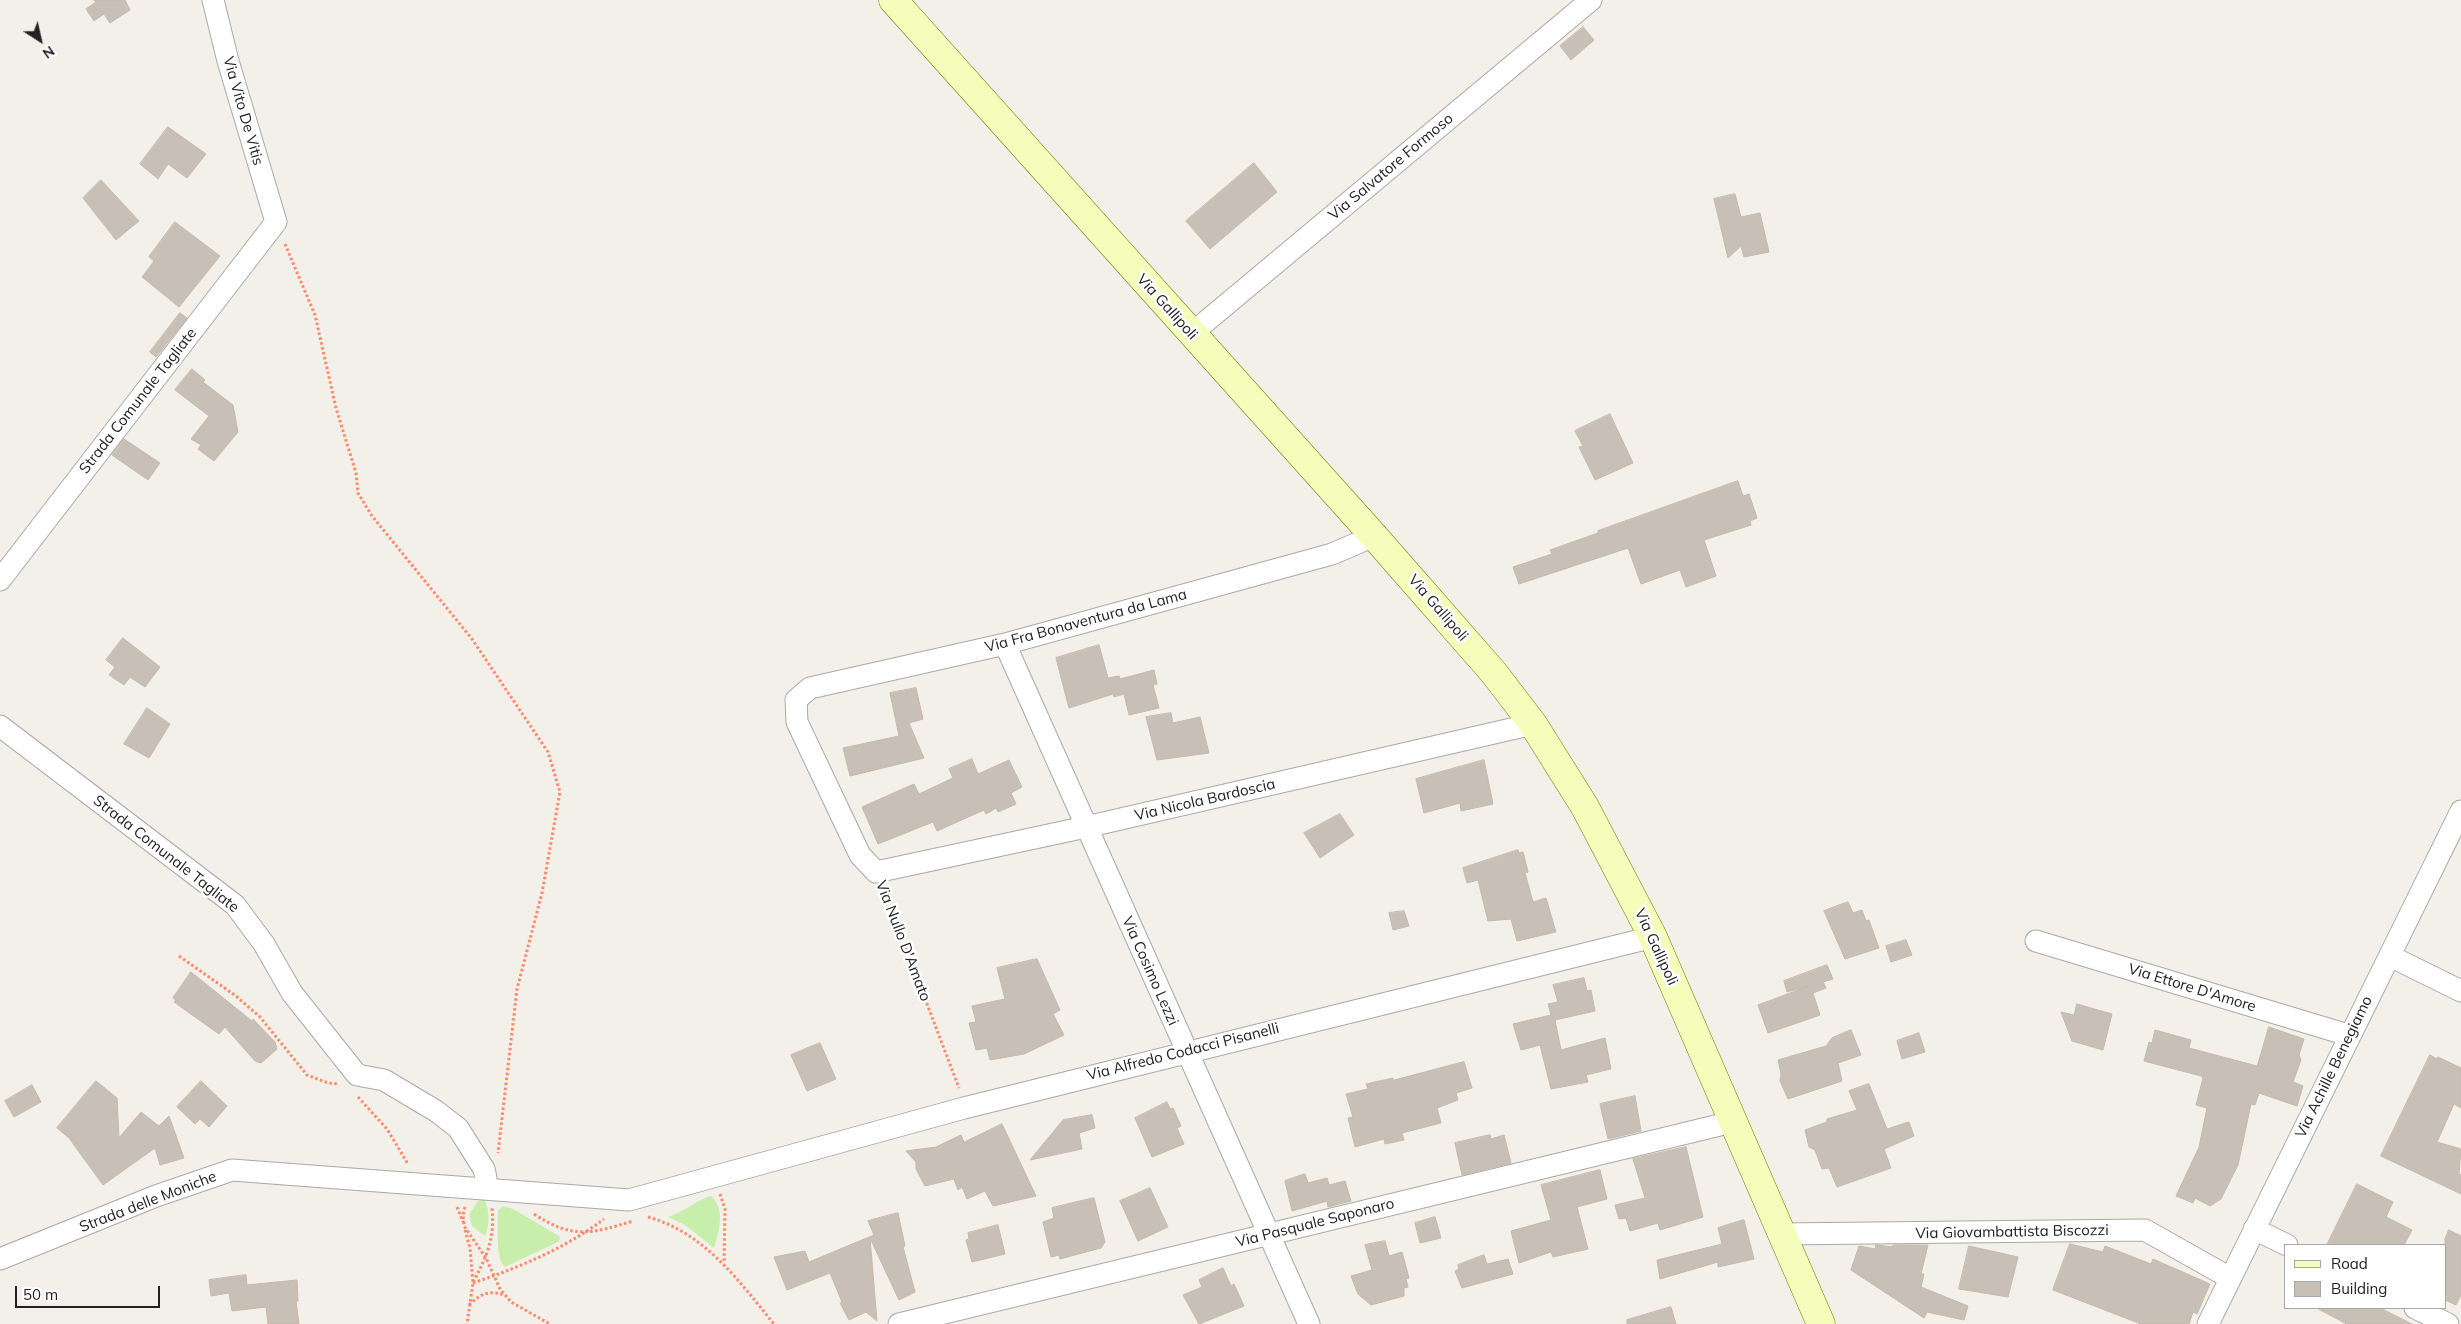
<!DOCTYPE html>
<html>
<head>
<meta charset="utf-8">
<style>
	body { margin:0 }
	#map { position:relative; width:2461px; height:1324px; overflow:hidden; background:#f2f0e8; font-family:Mulish,sans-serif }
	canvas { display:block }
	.legend { position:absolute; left:2284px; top:1244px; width:162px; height:65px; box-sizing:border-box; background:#fff; border:1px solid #a7a7a7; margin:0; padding:6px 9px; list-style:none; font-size:15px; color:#222 }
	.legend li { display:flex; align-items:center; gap:10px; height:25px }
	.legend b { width:25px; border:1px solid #a7a7a7 }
	.north { position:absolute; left:15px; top:15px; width:50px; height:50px; -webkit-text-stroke:4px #fff; paint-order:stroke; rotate:145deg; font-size:14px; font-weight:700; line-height:20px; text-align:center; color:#222 }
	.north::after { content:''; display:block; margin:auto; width:18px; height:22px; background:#222; clip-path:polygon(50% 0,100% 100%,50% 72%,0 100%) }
	.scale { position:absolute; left:15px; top:1286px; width:145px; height:22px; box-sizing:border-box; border:2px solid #222; border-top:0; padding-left:6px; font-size:15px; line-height:18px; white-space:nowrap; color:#222; -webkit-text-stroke:4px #fff; paint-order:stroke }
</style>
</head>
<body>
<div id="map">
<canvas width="2461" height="1324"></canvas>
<ul class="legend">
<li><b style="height:6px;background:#f5fdbb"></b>Road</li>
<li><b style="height:14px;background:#c8c0b7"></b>Building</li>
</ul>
<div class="north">N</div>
<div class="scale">50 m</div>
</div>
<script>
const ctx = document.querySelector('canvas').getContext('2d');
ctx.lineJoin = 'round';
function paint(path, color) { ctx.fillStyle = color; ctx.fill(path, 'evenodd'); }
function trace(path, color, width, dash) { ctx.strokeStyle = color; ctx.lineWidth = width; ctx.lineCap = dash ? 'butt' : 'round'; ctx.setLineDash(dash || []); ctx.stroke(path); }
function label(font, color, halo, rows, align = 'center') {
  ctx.font = font + ' Mulish,sans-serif'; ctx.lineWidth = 5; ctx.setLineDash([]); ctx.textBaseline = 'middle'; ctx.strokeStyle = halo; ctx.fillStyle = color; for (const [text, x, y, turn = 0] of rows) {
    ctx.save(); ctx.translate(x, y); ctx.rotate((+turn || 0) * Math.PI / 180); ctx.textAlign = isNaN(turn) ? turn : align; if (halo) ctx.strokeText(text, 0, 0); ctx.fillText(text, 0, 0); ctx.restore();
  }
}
const grass = new Path2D(`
	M711,1196C726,1210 719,1231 714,1248L685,1225L668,1217C684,1212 696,1200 711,1196Z
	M484,1199C490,1211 490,1223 485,1236L472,1226L469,1215L477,1202Z
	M503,1206L513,1209L559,1236L560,1239L558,1242L505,1267C495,1259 498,1223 498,1210Z`);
const building = new Path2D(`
	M94,0H125L130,10L110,23L104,14L94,21L86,9L96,2Z
	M1583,27L1594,40L1571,60L1560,46Z
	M168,127L206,154L187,178L168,164L158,179L140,164Z
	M1254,163L1277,192L1210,249L1186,221Z
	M101,180L139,221L116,240L83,198Z
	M1735,194L1741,217L1760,213L1769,252L1744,257L1741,246L1728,258L1714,199Z
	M175,222L220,256L179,307L142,277L154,261L149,257Z
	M180,313L187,318L156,357L150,352Z
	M192,369L205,380L203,382L233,405L238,432L214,461L198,449L201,445L191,439L209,416L175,390Z
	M1610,414L1633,463L1595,480L1579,447L1583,446L1575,431Z
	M124,439L160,463L148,480L112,455Z
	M1738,481L1743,496L1749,494L1757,518L1750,521L1751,525L1704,540L1716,576L1686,587L1680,570L1641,584L1628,548L1519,584L1513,567L1552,554L1550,550L1598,533V531Z
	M123,638L160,667L145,687L130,677L124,685L109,675L115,667L106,660Z
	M1099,645L1108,678L1119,676L1120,679L1154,670L1157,684L1153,685L1159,708L1129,715L1124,694L1114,697L1113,694L1069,708L1056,658Z
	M916,688L923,719L909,723L924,758L850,776L843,748L899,736L890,693Z
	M147,708L170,724L149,758L124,744Z
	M1171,713L1173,723L1200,717L1209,753L1157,760L1146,717Z
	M972,759L978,774L1009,760L1022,787L1011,793L1016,804L998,812L996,808L986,814L984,810L937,831L933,822L878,844L862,807L914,784L919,794L953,778L949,769Z
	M1484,760L1493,804L1461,811L1460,803L1424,813L1416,779Z
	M1340,814L1354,835L1320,858L1304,833Z
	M1518,850L1519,853L1523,852L1528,872L1525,873L1533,902L1546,898L1556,932L1517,941L1511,919L1488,921L1478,880L1467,883L1463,868Z
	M1848,902L1853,913L1862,910L1866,921L1869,920L1879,948L1845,959L1824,911Z
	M1404,911L1409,926L1393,930L1389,913Z
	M1906,940L1912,955L1891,962L1886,946Z
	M1037,959L1060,1010L1053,1014L1064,1035L1024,1054L990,1060L987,1048L976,1050L969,1023L976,1022L972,1006L1005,999L997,968Z
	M1827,965L1833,979L1823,982L1826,988L1813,993L1820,1015L1768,1033L1758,1005L1809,986L1787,992L1784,981Z
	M191,972L252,1021L253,1019L275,1042L277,1049L261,1063L255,1061L225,1027L219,1034L174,1002L176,1000L173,998Z
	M1584,978L1587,991L1591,990L1595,1011L1555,1020L1561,1050L1605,1038L1611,1069L1586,1075L1588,1082L1551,1089L1540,1045L1521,1050L1513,1024L1551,1015L1548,1004L1558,1002L1553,985Z
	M2077,1004L2112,1014L2103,1050L2072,1041L2061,1012L2074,1015Z
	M2269,1027L2304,1039L2299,1055L2301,1060L2293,1082L2303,1086L2297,1106L2259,1093L2255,1105L2251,1104L2238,1165L2221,1199L2210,1206L2195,1198L2193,1203L2176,1196L2199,1147L2207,1108L2196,1105L2203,1078L2201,1076L2144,1061L2149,1042L2152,1043L2155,1030L2191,1040L2189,1048L2257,1066Z
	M1851,1030L1861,1055L1838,1063L1842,1081L1788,1099L1780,1081L1781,1074L1778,1060L1826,1046L1832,1038Z
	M1919,1033L1925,1052L1902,1059L1897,1041Z
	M820,1043L836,1079L807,1091L791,1055Z
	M2430,1055L2437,1059L2438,1057L2461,1068V1108L2454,1104L2437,1142L2461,1149L2459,1174L2461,1175V1194L2381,1156Z
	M1464,1062L1472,1088L1456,1093L1458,1100L1437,1108L1441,1123L1402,1133L1404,1140L1385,1144L1384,1139L1355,1147L1348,1118L1353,1117L1346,1094L1368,1089L1366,1084L1393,1078V1080Z
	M96,1081L117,1098L119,1138L141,1112L159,1126L169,1116L184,1158L160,1165L155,1148L103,1185L69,1138L57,1128Z
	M201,1081L227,1106L209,1127L200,1119L195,1124L177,1107Z
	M1869,1084L1887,1129L1909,1122L1914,1136L1884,1149L1891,1168L1837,1187L1829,1168L1822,1169L1815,1150L1809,1147L1805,1130L1827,1122V1119L1857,1110L1849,1091Z
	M32,1085L41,1102L14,1117L5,1101Z
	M1635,1096L1641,1131L1608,1139L1600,1104Z
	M1167,1102L1170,1109L1173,1108L1181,1126L1177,1128L1184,1144L1152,1157L1135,1118Z
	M1092,1115L1095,1128L1079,1133L1082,1149L1030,1160L1063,1120Z
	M1002,1124L1036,1196L993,1206L985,1191L967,1199L962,1187L958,1190L954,1179L925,1186L916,1169V1162L906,1151L936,1147L961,1135L964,1142Z
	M1490,1135L1491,1139L1504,1135L1511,1163L1462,1175L1455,1143Z
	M1686,1147L1703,1217L1660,1230L1658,1223L1630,1231L1626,1218L1619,1219L1615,1205L1645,1198L1633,1159Z
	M1600,1170L1607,1199L1577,1207L1588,1249L1553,1257L1551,1252L1519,1263L1511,1231L1551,1220L1541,1185Z
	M1305,1174L1308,1183L1327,1178L1329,1185L1345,1181L1351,1201L1328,1207L1327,1201L1292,1211L1285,1181Z
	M2357,1184L2393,1202L2386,1217L2412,1230L2404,1245H2327Z
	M1150,1188L1168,1227L1138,1241L1120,1201Z
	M1094,1198L1105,1242L1101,1248L1060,1259L1059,1255L1051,1257L1043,1222L1054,1218L1052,1208Z
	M898,1213L905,1246L903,1247L915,1292L899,1300L870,1238L877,1321L866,1312L849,1320L840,1303L842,1302L830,1273L787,1290L774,1257L805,1251L809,1262L874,1235L868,1221Z
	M1435,1217L1441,1238L1420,1243L1415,1223Z
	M1744,1220L1754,1259L1718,1267V1262L1660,1279L1657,1260L1722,1244L1718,1228Z
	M998,1225L1005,1254L972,1262L966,1240L969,1239L968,1233Z
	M2449,1230L2461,1236V1295L2456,1305L2445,1300V1239Z
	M1385,1241L1389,1256L1402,1252L1409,1278L1406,1279L1408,1287L1404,1288V1296L1371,1305L1358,1294L1351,1276L1372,1270L1365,1245Z
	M2070,1244L2103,1252L2105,1246L2151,1264L2153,1259L2210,1284L2197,1314L2193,1312L2189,1324H2141L2053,1290Z
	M1876,1245L1893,1247V1245H1928L1921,1274H1924L1921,1287L1968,1306L1964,1320L1927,1312L1924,1318L1851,1270L1859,1246L1875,1249Z
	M1969,1246L2018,1257L2008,1297L1959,1289Z
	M1484,1255L1487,1264L1508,1259L1513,1274L1462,1288L1455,1271L1459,1269L1458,1265Z
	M1223,1268L1231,1286L1234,1284L1244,1306L1199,1324L1183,1295L1202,1287L1199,1280Z
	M246,1275L247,1285L297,1280L298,1301H296L299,1324H268L266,1307L232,1311L229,1293L211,1296L209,1280Z
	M1671,1307L1676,1324H1627V1320Z
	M2317,1308H2380L2412,1324H2347Z`);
const path = new Path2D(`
	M285,244L315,315L336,408L356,473L358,493L372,516L472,639L548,752L560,792L542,893L517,989L498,1153
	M884,891L959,1088
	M179,956L236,996L260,1017L307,1075L328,1083L339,1084
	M358,1097L387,1129L408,1164
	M720,1194L725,1209L724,1262
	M457,1207L463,1222
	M465,1207L463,1215L464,1226L486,1258L500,1289L511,1302L550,1324
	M534,1214C572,1239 591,1234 633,1221
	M648,1217C705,1233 738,1280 774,1324
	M465,1230L470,1248L473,1283L467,1324
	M473,1282C487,1257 495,1237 492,1208
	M473,1283C520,1267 564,1249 604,1219
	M469,1305C480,1294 489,1290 505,1295`);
const street = new Path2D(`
	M1191,334L1591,0
	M1374,536L1332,554L1005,644L810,688L796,700L797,722L860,855L876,872L1086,827L1533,724
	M0,580L276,222L228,61L213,0
	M1005,644L1309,1324
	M0,726L235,905L264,944L292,993L357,1075L384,1080L436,1111L458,1128L484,1169L486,1178L483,1188
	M2036,941L2348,1035
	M2390,956L2461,991
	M2254,1229L2287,1245
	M1781,1234L2145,1230L2230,1278
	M0,1259L156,1196L232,1170L629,1200L964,1108L1653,937
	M2415,1308L2448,1324
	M899,1324L1732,1122
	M2208,1324L2461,811`);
const secondary = new Path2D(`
	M893,0L1374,536L1494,673L1533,724L1585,807L1653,937L1821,1324`);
const streetNames = [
	["Via Vito De Vitis",243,111,74],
	["Via Salvatore Formoso",1391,167,-40],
	["Via Gallipoli",1167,307,48],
	["Strada Comunale Tagliate",138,401,-52],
	["Via Gallipoli",1438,608,49],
	["Via Fra Bonaventura da Lama",1086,621,-15],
	["Via Nicola Bardoscia",1205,800,-13],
	["Strada Comunale Tagliate",166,854,38],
	["Via Nullo D'Amato",903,941,69],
	["Via Gallipoli",1656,947,65],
	["Via Cosimo Lezzi",1150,971,66],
	["Via Ettore D'Amore",2192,988,17],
	["Via Alfredo Codacci Pisanelli",1183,1052,-14],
	["Via Achille Benegiamo",2334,1067,-64],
	["Strada delle Moniche",148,1202,-21],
	["Via Pasquale Saponaro",1315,1223,-14],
	["Via Giovambattista Biscozzi",2012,1232,-1]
];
paint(grass, '#c8eeac');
paint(building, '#c8c0b7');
trace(building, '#c5b8a9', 1);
trace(street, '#a9a9a9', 23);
trace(secondary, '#698100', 29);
trace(path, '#ff876c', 3, [2.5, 2.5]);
trace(street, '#fff', 21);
trace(secondary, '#f5fdbb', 28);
label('15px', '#222', '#fff', streetNames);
</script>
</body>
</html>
